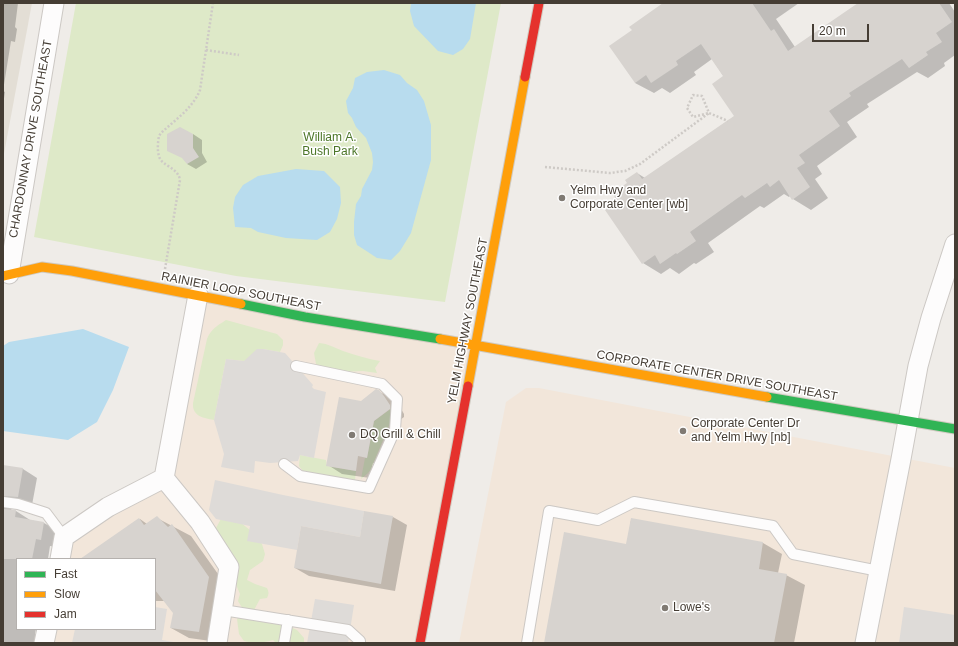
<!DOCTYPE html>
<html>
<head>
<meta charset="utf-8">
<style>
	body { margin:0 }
	#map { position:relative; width:958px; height:646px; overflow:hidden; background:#efece8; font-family:Arial,sans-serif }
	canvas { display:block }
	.frame { position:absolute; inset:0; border:4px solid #453d34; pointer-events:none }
	.legend { position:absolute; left:16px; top:558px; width:140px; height:72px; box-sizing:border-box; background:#fff; border:1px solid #b5b1ae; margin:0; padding:5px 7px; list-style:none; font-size:12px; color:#453d34 }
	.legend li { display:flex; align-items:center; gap:8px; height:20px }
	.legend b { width:20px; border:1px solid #b5b1ae }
	.scale { position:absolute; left:812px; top:24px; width:57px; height:18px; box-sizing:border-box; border:2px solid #453d34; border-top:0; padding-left:5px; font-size:12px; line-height:14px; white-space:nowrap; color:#453d34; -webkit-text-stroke:3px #fff; paint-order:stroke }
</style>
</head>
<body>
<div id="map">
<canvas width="958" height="646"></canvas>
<div class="frame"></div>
<ul class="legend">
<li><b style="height:5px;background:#30b455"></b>Fast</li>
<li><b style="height:5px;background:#ff9f0a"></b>Slow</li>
<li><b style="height:5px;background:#e5322d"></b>Jam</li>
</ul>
<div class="scale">20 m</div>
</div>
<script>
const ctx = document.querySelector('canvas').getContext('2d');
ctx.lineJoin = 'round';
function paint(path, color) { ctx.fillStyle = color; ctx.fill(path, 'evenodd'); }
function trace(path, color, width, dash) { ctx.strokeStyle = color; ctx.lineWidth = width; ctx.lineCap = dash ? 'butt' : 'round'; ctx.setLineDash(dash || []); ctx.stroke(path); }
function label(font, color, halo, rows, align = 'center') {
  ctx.font = font + ' Arial,sans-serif'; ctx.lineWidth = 3; ctx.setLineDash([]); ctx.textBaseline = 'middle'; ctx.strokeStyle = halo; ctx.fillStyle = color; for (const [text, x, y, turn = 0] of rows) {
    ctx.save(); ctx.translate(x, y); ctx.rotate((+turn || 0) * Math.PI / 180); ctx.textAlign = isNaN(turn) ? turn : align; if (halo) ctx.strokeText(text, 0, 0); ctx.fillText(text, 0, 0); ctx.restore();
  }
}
const residential = new Path2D(`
	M3,3H32L3,159Z`);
const commercial = new Path2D(`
	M198,295L475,345L420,643H44L47,629H155V559H60L64,537L164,478Z
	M526,388H539L955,468V643H459L506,402Z`);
const green = new Path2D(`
	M76,3H501L445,302L236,276L34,237Z
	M226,320L277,334L283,340V345L280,352L263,349L244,361L226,359L214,420C203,418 192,416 193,403L207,339C211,329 217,326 226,320Z
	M319,343C329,344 333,347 343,351C355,355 368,359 380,361L375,368L377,373L363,371L340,372L327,370L316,364L314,353Z
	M392,408L390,423L371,469L368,473L361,479L365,458H367L374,421Z
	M300,455L326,460L327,466L356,471L355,480L303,471L299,466Z
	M222,517L235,518L256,535L262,544L265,554L263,561L250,570L247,580L255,584L267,588C269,592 269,594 267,598L260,599L254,610L297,630L304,638V643H276L273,640C263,643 254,644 244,641L239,634L237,619L244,611L238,601L240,594C233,579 229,563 228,547L221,544L215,536L216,528Z`);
const parking = new Path2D(`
	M257,349H263L285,353L313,385L312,387L314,389L326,392L314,458L300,455L298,461L270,463L255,461L254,473L221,467L224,454L214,420L226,359L244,361Z
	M215,480L283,495L364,511L360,537L301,526L297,550L247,541L250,526L216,519L209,510Z
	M315,599L354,605L348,643H307Z
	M155,607L167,609L162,640L179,643H72L75,629H155Z
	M904,607L955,615V643H899Z`);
const water = new Path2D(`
	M411,3H476L470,39L463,49L453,55L438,51L414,26L410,11Z
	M384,70L400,75L407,83L417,90L424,101L431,125V160L411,233L400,251L391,260L377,258L368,252L357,245L354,235V222L356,204L361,196L362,189L372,170L373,162L372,153L366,138L356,127L352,118L348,113L346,101L353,88L355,78L367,72Z
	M296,169L324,171L340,187L341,203L337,219L330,232L317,240L286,238L258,232L251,228L235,227L233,208L235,197L243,185L258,176Z
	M83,329L129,347L113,390L97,422L68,440L3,431V346L9,342Z`);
const shadow = new Path2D(`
	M3,3H18L15,27L17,29L15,42L11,41L3,91Z
	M665,3H799L776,19L795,47L860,3H949L955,12V43L954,44L955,55L944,63L945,66L928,78L917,72L867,104L869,107L847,122L857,137L817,166L822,174L815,179L828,198L811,210L793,199L790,196L789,197L784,194L764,208L760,206L708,243L714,252L696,264L694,263L679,274L670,268L661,274L643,263L620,202L628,184L637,173L645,178L735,116L724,77L712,59L694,72L696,75L670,93L662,88L654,93L635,83L633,30Z
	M3,91L5,92L3,105Z
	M193,134L202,140V153L207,162L196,169L187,164Z
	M378,391L393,399L399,405L404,414V417L388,429L381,466L373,463L370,478L342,474L328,465L361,402Z
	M3,466L23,469L37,478L32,505L12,507L11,511H16L30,520L44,523L58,531L55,547L50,546L48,559H17V629H36L35,634L38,636L37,643H3Z
	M393,517L407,525L395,591L309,576L295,568L361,538Z
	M157,518L191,536L228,588L218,642L189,638L171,628L174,613L165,601H155V559H86L140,519L147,524Z
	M631,520L763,543L782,554L778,573L786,575L805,585L794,643H545L627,545Z`);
const building = new Path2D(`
	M663,3H752L771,31L774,29L788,51L858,3H939L952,22L936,33L942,42L926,52L928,55L909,68L902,59L849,93L851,96L829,111L840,126L799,155L805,163L797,168L810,187L792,200L779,180L770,187L767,183L745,198L742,195L690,232L696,241L677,254L676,253L660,264L655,255L642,264L605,210L618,202L612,193L627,183L625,180L637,172L642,179L734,116L712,84L723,76L701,44L676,61L678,65L651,83L646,75L635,83L609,46L632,30L629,27Z
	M180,127L193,134V148L199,157L187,164L182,158L167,151V134Z
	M376,389L379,390L384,396L390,405V409L374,421L367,458L358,456L356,471L326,466L339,397L361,401Z
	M3,465L23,468L18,497L3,496Z
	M3,509L16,510L15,517L44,522L41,540L36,539L32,559H3Z
	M364,511L393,516L381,584L294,568L301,526L360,537Z
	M157,516L168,527L172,524L209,577L199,632L170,628L173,613L155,590V559H80L139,518L144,525Z
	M631,518L763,542L759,569L787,574L774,643H544L564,532L626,544Z`);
const path = new Path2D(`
	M206,50L239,55
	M545,167L610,173L625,171L640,164L709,113L693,117L687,108L693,95L702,96L709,113L728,121
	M165,269L180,180C178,167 161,166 159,156C157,150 158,141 159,136L161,133C175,120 193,108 200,90L213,3`);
const lane = new Path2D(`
	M284,464L300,476L369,488L395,430L397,399L382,384L296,366
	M3,502L18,504L46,513L64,537
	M223,610L348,630L360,641V643
	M284,643L288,620
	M527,643L549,511L598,520L634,502L773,526L793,554L879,571`);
const street = new Path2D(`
	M9,274L54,3
	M164,478L200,522L229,567L217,643
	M164,478L198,295
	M60,559L64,537L108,507L164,478
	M44,643L47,629
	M865,643L901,459L918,366L931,318L955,244`);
const fast = new Path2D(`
	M241,304L305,317L440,339
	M767,397L955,429`);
const slow = new Path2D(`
	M3,276L42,267L72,271L241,304
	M440,339L767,397
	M468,386L525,77`);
const jam = new Path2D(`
	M525,77L539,3
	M420,643L468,386`);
const markers = [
	[562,198,4,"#807a73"],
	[683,431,4,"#807a73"],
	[352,435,4,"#807a73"],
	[665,608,4,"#807a73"]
];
const parkNames = [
	["William A.",330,138],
	["Bush Park",330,152]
];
const streetNames = [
	["CHARDONNAY DRIVE SOUTHEAST",31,139,-80],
	["RAINIER LOOP SOUTHEAST",241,292,11],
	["YELM HIGHWAY SOUTHEAST",468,321,-79],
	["CORPORATE CENTER DRIVE SOUTHEAST",717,376,10]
];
const poiNames = [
	["Yelm Hwy and",570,191],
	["Corporate Center [wb]",570,205],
	["Corporate Center Dr",691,424],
	["and Yelm Hwy [nb]",691,438],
	["DQ Grill & Chill",360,435],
	["Lowe's",673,608]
];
paint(residential, '#e3ded5');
paint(commercial, '#f2e6da');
paint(green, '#dee9c8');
paint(parking, '#dedbd8');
paint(water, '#b8dcee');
paint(shadow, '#0003');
paint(building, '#d7d3cf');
trace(lane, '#ccc8c4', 12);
trace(street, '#ccc8c4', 21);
trace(fast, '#cfc9bf', 11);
trace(slow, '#cfc9bf', 11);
trace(jam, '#cfc9bf', 11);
trace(path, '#cecac6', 2.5, [2, 2]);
trace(lane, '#fdfcfc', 10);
trace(street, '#fdfcfc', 19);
trace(fast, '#30b455', 9);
trace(slow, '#ff9f0a', 9);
trace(jam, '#e5322d', 9);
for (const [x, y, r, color] of markers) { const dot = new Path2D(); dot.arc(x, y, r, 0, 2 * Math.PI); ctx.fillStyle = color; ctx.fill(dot); trace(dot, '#fff', 1.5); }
label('12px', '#4c7628', '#fff', parkNames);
label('12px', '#453d34', '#fff', streetNames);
label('12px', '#453d34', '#fff', poiNames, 'left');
</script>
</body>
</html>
